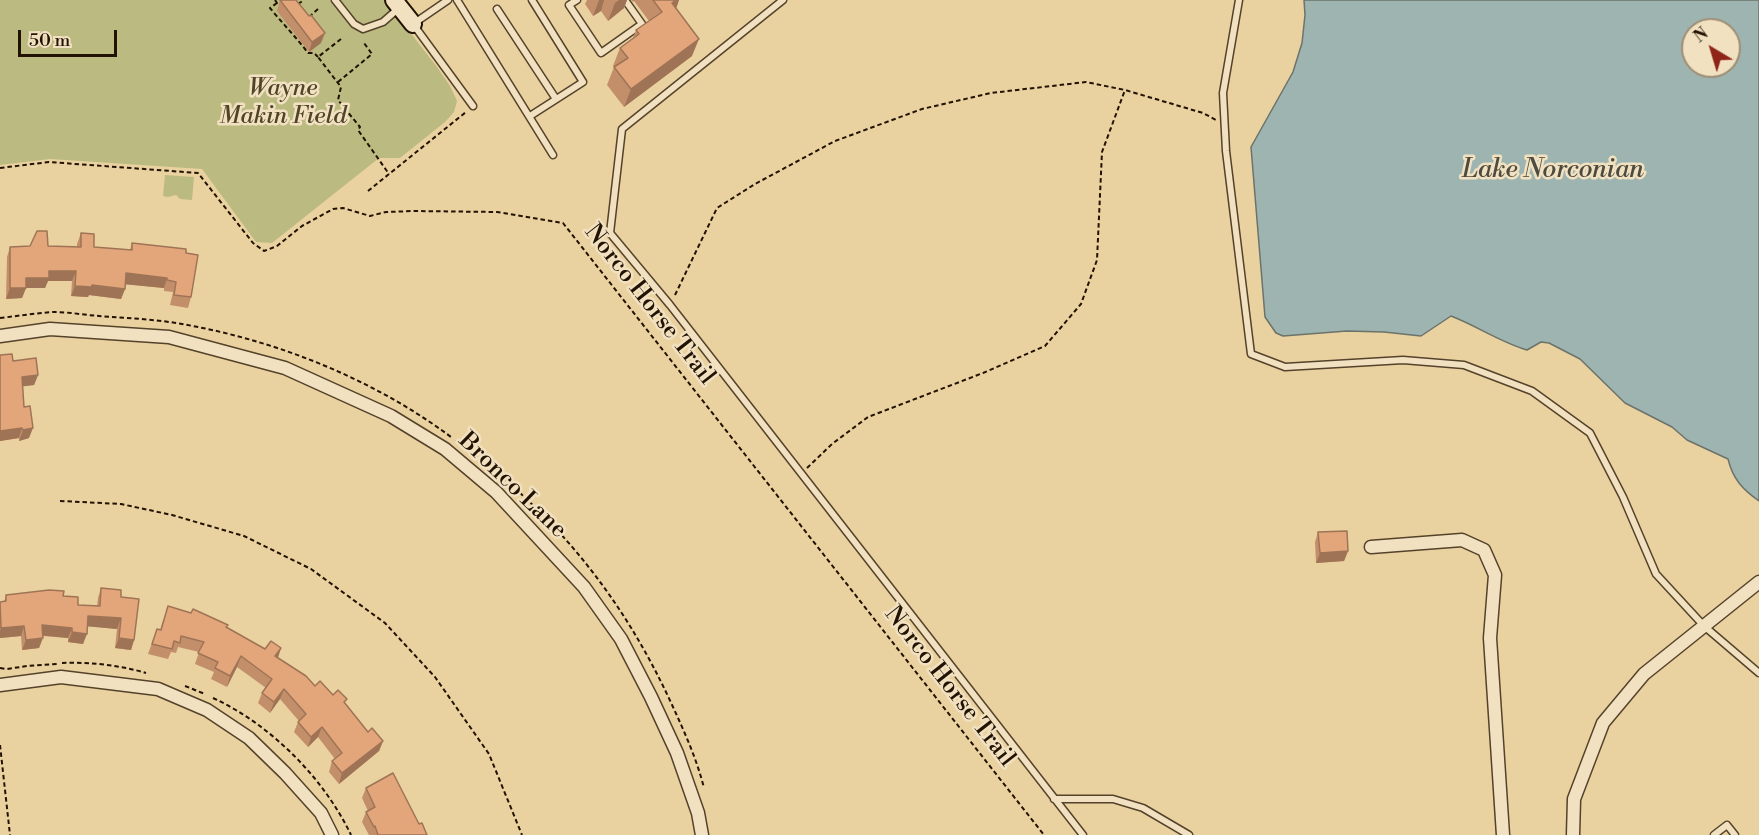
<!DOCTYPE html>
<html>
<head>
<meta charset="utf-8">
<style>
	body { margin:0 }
	#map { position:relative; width:1759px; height:835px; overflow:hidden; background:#ead1a0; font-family:"Libre Bodoni",serif }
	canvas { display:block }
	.north { position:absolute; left:1681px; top:18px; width:60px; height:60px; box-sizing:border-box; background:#f1e1c1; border:2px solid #9e8e75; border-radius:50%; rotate:322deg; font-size:16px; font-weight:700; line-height:24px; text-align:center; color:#221202 }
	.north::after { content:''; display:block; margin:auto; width:21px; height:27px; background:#8f2418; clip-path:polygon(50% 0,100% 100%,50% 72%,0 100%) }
	.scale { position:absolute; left:18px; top:30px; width:99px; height:27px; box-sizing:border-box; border:3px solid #221202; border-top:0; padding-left:8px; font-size:18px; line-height:21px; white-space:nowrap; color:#221202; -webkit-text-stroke:4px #f1e1c1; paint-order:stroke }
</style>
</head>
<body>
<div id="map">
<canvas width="1759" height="835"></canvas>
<div class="north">N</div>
<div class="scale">50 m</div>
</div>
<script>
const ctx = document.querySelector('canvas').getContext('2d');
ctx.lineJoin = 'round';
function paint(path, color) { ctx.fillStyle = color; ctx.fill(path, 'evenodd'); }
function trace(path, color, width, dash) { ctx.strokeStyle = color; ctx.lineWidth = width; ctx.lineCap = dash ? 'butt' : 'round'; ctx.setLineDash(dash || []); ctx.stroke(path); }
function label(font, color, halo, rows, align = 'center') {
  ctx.font = font + ' "Libre Bodoni",serif'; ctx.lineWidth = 5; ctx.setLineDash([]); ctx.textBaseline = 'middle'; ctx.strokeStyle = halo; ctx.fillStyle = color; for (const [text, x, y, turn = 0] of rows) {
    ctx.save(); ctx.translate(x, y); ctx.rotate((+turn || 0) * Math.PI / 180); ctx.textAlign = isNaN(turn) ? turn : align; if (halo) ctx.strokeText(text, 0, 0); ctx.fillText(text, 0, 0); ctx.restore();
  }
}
const green = new Path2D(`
	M0,0H385L437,67L450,86L457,101L454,112L445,122L400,158H379L272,243L256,242L202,169L50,159L0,165Z
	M165,175L194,177L192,200L180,199L176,195L168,197L163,196Z`);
const water = new Path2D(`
	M1304,0H1759V501C1742,489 1733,479 1728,459L1687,440L1672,427L1625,403L1580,359L1549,343L1541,342L1527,350C1500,342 1477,326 1451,316L1421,336L1384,332L1347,331L1283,336L1276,333L1265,317L1251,147L1293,72L1302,43L1305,15ZM1693,30H1729V66H1693Z`);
const path = new Path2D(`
	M275,0L277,3L281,0
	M277,3L270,8C283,24 296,37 308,53H314L318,57
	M298,4L304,0
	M309,17L318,9
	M341,39L318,57L341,87L338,100L360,127L358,130L389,174
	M338,82L372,54L364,43
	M0,168L49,162L198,173L253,243L264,251L277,246L302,226L333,209L343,208L370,216L386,212L414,211L497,212L563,223L1044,835
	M368,191L466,112
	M675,295L717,208L755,184L835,141L922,109L991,93L1086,82L1125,90L1203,113L1216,120
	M0,318C18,316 36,313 54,312C69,312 85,315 99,316C125,318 151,319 176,323C273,339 372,378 451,437
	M456,440C554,513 622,595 673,707C685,733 697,760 704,788
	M807,468L832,444L868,417L983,373L1045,346L1081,304L1097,260L1102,152L1125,90
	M60,501L121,504L172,515L244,536L311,569L385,623L435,677L489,754L522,835
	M62,663C90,662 119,665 146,673
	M0,668L7,669L27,666L57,664
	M185,686L205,694
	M213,698C270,724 324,778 351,835
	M0,745L10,835`);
const lane = new Path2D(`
	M335,0L354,24L363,29L383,22L399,8
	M448,0L413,24L473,106
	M457,0L553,155
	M577,0L569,5L601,53L642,24L625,0
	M783,0L622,129L610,233L670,305L1083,835
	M1239,0L1223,93L1226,151L1251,354L1285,367L1403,360L1464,365L1532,391L1590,433L1623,497L1656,574L1704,626L1759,673
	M497,9L556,99
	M530,116L583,82L532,0
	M1054,799H1113L1143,808L1189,835
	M1714,835L1727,825L1735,835`);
const street = new Path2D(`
	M0,336L50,329L169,337L285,368L391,416L445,449L496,492L584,587L621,639L651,697L677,753L698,813L702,835
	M1371,547L1462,540L1484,550L1495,575L1490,638L1503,835
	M0,685L61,677L158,689L207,710L249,738L285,773L321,813L332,835
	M1573,835L1574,799L1603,723L1644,674L1759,582`);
const secondary = new Path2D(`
	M394,0L413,24`);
const wall = new Path2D(`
	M280,0L321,43L309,52L277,11Z
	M587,0H627L624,8L608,21L601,11L593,16L585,4Z
	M631,0H679L676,8L692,56L624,107L607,85L614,67L613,66L620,48L633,38L636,30L649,21L634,1L633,2Z
	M81,233L94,247L130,250L132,243L186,253L191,297L188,308L170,305L173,292L164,291V288L125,284V289L121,299L89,295L88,297L71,296L72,281H48L45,288H26L22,298L6,299L7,257L10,247L48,246L77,247V244Z
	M0,355L38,375L34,385L22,386L24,407L29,438L19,441V438L0,441Z
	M1318,532L1348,551L1344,561L1316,563L1315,542Z
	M101,588L121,597L134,640L131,650L115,648L117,629L87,626L83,644L68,642V638L43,636L39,648L22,650L21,636L0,638V602H4L6,595L63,596L78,605L97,606L98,598Z
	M168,606L227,628L278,658L315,686L333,695L345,703L368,732L383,741L379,751L339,784L329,772L332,761L335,759L318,737L308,747L294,732L298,722L299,721L280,699L270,713L258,703L262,693L266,688L237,667L227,687L211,679L214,672L195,664L199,652L178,647L176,653L171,652L168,659L148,654L157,629L160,630Z
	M366,788L419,824L427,835H369L362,822L366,812L368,811L362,798Z`);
const shadedWall = new Path2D(`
	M599,0H604L601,11L593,16Z
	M619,0H627L624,8L608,21L615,3Z
	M676,0H679L674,15L672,3Z
	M325,33L321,43L309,52L312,42Z
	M699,39L692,56L624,107L631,89Z
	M49,271H76L72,281H48L45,288H26L22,298L6,299L10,288L26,278Z
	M126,273L167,278L164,288L122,284Z
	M92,285L125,289L121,299L89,295L88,297L71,296L75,286Z
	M38,375L34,385L18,387L22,377Z
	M22,428L19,438L0,441V431Z
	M33,428L29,438L19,441L23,430Z
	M1348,551L1344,561L1316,563L1320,553Z
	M88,616L121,618L117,629L84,626Z
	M42,625L72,628L68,638L38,635Z
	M24,626L21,636L0,638V631L1,628Z
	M72,632L87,634L83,644L68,642Z
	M43,638L39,648L22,650L26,640Z
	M119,638L134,640L131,650L115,648Z
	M281,648L278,658L275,656Z
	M241,656L237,667L227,687L230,676Z
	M284,689L280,699L270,713L274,702Z
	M322,727L318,737L308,747L311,737Z
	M383,741L379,751L339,784L342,773Z`);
const building = new Path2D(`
	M280,0H296L309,16L311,15L325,33L312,42Z
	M653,0H676L672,3L699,39L631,89L614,67L628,58L620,48L639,34L636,30L662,12Z
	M37,231H47L48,246L81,247V233L94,234V247L132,250V243L186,249V253L198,255L191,297L174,295L176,282L167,280V278L126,273L125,289L92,285V287L75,286L76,271H49V278H26V288H10V247L30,246Z
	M12,354L13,361L36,358L38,375L22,377L24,407L30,406L33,428L23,430L22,428L0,431V355Z
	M1347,531L1348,551L1320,553L1318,532Z
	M101,588L121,590V597L139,599L134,640L119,638L121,618L88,616L87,634L72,632V628L42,625L43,638L26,640L24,626L1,628L0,602L6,601V595L49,590L64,591L63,596L78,597V605L100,606Z
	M168,606L191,613L193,609L228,625L226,627L265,649L271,641L281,648L275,656L306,676L315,686L320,681L333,695L338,690L347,699L344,702L368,732L372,728L383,741L342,773L332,761L342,753L322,727L311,737L298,722L306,714L284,689L274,702L262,693L272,679L241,656L230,676L215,668L218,662L198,653L204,642L181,636L180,643L174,641L172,649L152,644L157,629L161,630Z
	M393,773L419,824L422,823L427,835H378L375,826L374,827L366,812L375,807L366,788Z`);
const parkNames = [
	["Wayne",283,89],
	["Makin Field",283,117]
];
const streetNames = [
	["Norco Horse Trail",649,305,52],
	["Bronco Lane",512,486,44],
	["Norco Horse Trail",949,687,52]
];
const waterNames = [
	["Lake Norconian",1553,171]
];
paint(green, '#bbba81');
paint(water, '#9db4b0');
trace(water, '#6c736a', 1.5);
trace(lane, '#54422a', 9);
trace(street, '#54422a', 15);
trace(secondary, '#221202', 20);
trace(path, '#221202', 2, [4.5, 3]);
trace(lane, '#f1e1c1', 6);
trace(street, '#f1e1c1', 12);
trace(secondary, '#f1e1c1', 16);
paint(wall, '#c38f6a');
paint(shadedWall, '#9f7456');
paint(building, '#e3a67b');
trace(building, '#9f7456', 1.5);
label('italic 24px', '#504428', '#f1e1c1', parkNames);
label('24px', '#221202', '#f1e1c1', streetNames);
label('italic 26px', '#4d4b3f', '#f1e1c1', waterNames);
</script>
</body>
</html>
